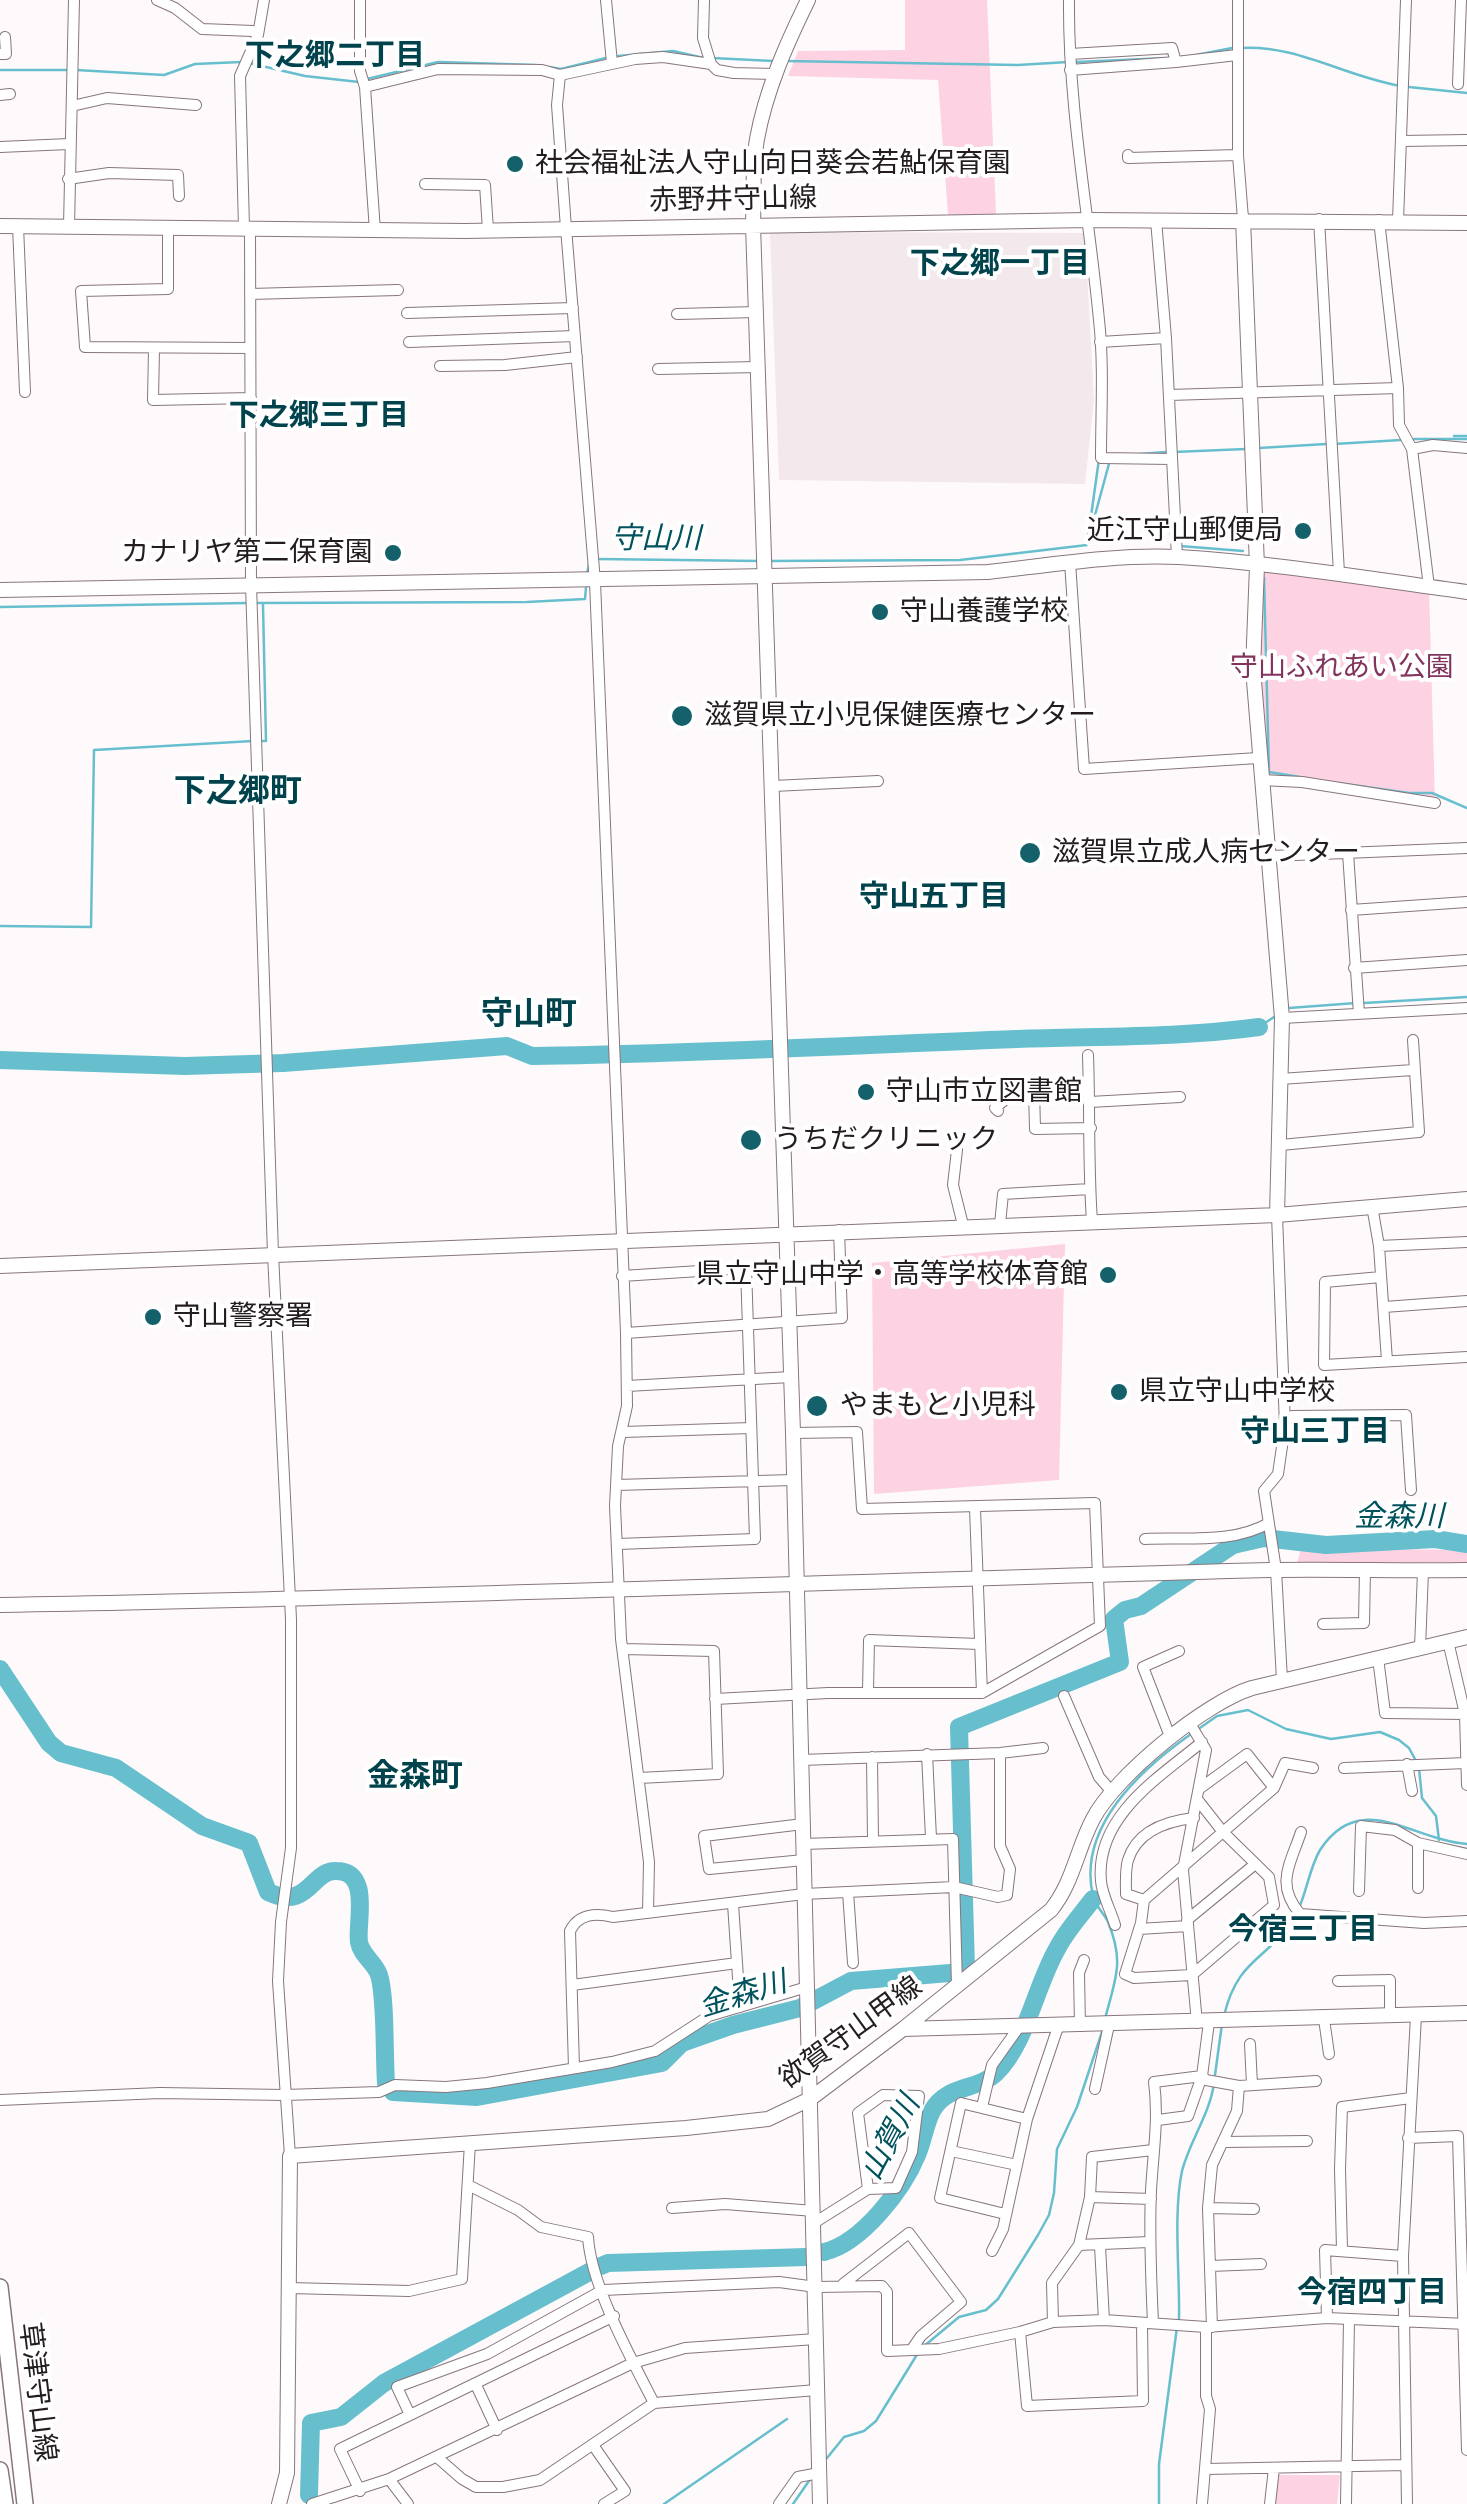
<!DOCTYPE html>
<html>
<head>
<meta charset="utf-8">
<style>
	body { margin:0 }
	canvas { display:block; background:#fefafb }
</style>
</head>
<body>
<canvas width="1467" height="2504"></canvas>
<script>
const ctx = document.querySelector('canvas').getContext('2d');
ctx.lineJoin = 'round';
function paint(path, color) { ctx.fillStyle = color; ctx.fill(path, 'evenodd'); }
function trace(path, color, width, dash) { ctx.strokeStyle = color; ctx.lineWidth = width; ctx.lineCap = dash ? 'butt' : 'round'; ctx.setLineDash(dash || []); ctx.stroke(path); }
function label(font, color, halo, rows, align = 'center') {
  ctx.font = font + ' "PT Sans Narrow","Noto Sans JP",sans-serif'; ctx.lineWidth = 8; ctx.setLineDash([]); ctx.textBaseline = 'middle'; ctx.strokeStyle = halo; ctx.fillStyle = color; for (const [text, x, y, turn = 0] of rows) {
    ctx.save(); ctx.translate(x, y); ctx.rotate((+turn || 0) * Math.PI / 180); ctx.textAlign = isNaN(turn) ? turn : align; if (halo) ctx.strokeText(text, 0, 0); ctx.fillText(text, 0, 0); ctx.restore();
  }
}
const built = new Path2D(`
	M770,232L1085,233L1094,400L1085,484L779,480Z`);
const green = new Path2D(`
	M905,0H987L996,214L948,215L938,80L788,76L798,51L905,50Z
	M1257,566L1429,587L1435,803L1261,780Z
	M1065,1244L1059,1480L874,1494L872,1263Z
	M1301,1548L1467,1550V1562L1297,1563Z
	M1277,2475H1340L1337,2504H1275Z`);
const stream = new Path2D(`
	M1240,48C1296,44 1346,77 1401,86
	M1196,55L1232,48
	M618,56L673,51L704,58
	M712,58L773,61
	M786,61L1018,65L1068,62
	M1076,62L1168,58
	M249,63L305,76L359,82
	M549,67L561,69L610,57
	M0,70H68
	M76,70L164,75L195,64L241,62
	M367,79L438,62L536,65
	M1409,87L1467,93
	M1454,436H1467
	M1414,439H1467
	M1334,444L1401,440
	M1259,448L1326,444
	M1174,452L1246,449
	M1139,454L1166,452
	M1091,530L1110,460
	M1180,546L1243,551
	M598,559L760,561
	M768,561L960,560L1087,545L1099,459
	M587,574L590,559
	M1264,578L1269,772L1300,777
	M256,603L527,602L585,599L586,587
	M0,607L248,603
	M261,741H266L263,605
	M1338,783L1409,793H1432L1467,808
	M0,926L91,927L94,750L253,741
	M1364,1003L1467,997
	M1289,1008L1356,1003
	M1259,1027L1274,1017
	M1197,1730L1217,1716L1248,1710L1286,1729L1331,1739L1380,1732L1399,1740L1409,1748L1416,1761
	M1419,1768L1422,1798L1436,1816L1439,1840
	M1299,1908C1307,1890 1310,1867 1320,1850C1360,1788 1412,1840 1467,1844
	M1224,2016C1238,1955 1271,1960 1295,1915
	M1105,2019C1115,1979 1125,1963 1108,1922C1104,1913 1095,1906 1093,1896C1077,1828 1140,1770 1191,1734
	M1215,2075L1222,2024
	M1179,2319C1180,2275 1173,2213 1182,2171C1190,2140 1210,2114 1214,2083
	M923,2347L959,2317L986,2310L998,2299L1038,2235L1049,2215L1054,2193L1057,2149L1077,2107L1102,2032
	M827,2458L844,2437L864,2431L876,2421L918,2353
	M664,2504L787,2419
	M793,2504L811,2478
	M1159,2504V2464L1177,2327`);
const river = new Path2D(`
	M0,1060L185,1066L283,1063L507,1046L532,1056C694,1054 855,1045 1017,1039C1098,1036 1179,1038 1259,1027
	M0,1669L49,1743L61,1753L116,1768L202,1826L249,1843L268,1892C309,1911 311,1870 336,1871C372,1871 356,1923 359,1942C361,1955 375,1963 379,1975C386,1997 384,2056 386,2083L393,2092L477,2097L662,2063L682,2043L733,2025L800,2008L851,1981L950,1973L966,1968L959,1727L1120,1662L1114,1619L1125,1610L1141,1606L1233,1545L1264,1538L1326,1545L1435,1539L1467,1544
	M824,2252C862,2243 903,2189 917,2155C923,2141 925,2125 932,2111C947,2084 977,2091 996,2073C1026,2044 1036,1985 1057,1949C1066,1931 1081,1915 1093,1899
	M601,2266L608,2263L806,2257
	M309,2495L311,2423L341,2417L384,2383L591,2271`);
const street = new Path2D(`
	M157,0L175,8L202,29L253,31L258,35
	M360,0V71L365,87L375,231
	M606,0L612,63
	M704,0L703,38L711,64
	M1069,0C1068,107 1089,214 1099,320C1104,365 1101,412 1101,458L1172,459
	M1238,0V155L1243,219
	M0,54H6L5,37
	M1070,54L1172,48L1176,62L1237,55
	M1070,70L1176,62
	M560,75L557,105L566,228L595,582L626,1333L627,1406L618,1446L615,1506L621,1639L649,1862L648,1913
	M1458,84L1461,0
	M365,87L438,69L542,70L560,75L635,59L663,57L711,64L717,70L734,73L774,74
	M0,95L10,94
	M72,106L107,98L196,105
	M1401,141L1467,140
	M0,147L69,144
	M1128,155V158L1238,155
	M68,179L109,173L178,175L179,196
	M425,184L485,185L488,230
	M1319,219L1339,573
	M1156,220L1166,338L1177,557
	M1379,220L1398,388L1399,425L1412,449L1429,587
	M1398,221L1406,0
	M18,226L25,392
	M69,226L74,0
	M168,227V289L81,291L85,347L250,348
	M244,228L240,76L258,35L264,0
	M250,228L251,585L273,1254L291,1619V1848L281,1922L278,1981L290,2156
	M250,294L398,290
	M407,313L573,308
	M677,314L757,312
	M409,342L575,336
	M1100,342L1166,338
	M154,349L153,400L251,398
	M440,366L505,365L577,357
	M658,369L759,367
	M1169,395L1398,388
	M1412,449L1433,445L1467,448
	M1070,562L1084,769L1258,758
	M1261,780L1302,782L1435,803
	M773,786L878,781
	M1348,853L1359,1014
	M1271,856L1467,848
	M1351,910L1467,902
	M1354,968L1467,960
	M1282,1018L1467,1008
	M1088,1055C1090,1111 1088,1165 1092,1221
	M1280,1079L1413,1070
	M1034,1089L1035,1129L1091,1128
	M1090,1102L1180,1097
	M998,1111L995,1108L1018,1089H1089
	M1281,1145L1419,1132L1413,1040
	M957,1150L953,1185L963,1225
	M1372,1206L1379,1246L1387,1361
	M1277,1215L1285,1426L1278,1474L1264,1491L1276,1570L1282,1680
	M1000,1224L1003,1194L1090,1189
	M1379,1246L1467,1242
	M1381,1277L1325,1282L1324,1365L1467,1357
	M1384,1307L1467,1301
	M626,1333L842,1318L839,1230
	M627,1386L791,1377
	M1286,1425L1292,1416L1406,1415L1411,1490
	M623,1432L751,1428
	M616,1485L793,1480
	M975,1508L982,1693
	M1145,1539C1187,1537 1232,1544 1269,1523
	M618,1544L755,1539L746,1268L622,1276
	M1323,1624L1364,1623L1365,1570
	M1448,1641L1465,1714L1467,1785
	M1420,1648L1423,1571
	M623,1649L714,1651L718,1774L639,1778
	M1378,1658L1385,1713L1467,1714
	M868,1692L869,1640L979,1644
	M1064,1696L1099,1777L1112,1792
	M715,1699L828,1693H982L1100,1626L1095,1503L862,1509L857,1432L793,1433
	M1189,1722L1206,1750L1183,1870L1197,2023
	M1171,1739L1143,1667L1179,1651
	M927,1754L931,1838
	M872,1757L873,1841
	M801,1760L1000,1753L1043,1748
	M1407,1764L1412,1791
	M1344,1768L1466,1763
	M1199,1789L1247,1754L1274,1788
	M1197,1799L1223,1832L1269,1877L1274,1905L1192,1975L1134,1978L1125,1974L1141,1923L1144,1900L1274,1788L1285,1763L1313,1768
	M803,1824L704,1836L709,1869L804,1860
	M1301,1832C1290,1865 1275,1884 1300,1914L1424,1923L1467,1921
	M803,1844L953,1839L957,1986
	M1418,1888V1843
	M1359,1891L1361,1826L1395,1830L1418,1843L1467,1854
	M848,1892L853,1963
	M1144,1900L1126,1894C1126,1884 1125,1870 1128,1860C1137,1831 1167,1821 1194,1818
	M733,1904L740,2007
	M1187,1920L1254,1865
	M1115,1925C1111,1911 1102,1895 1101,1881C1095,1817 1158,1778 1202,1742
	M1139,1929L1188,1926
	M1338,1981L1390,1980V2017
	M572,1985L737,1963
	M1324,2019L1329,2054
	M1080,2026L1079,1973L1084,1960
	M1250,2044L1252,2085
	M574,2068L570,1931C579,1913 596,1913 613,1917L804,1894L954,1887L998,1897L1007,1895L1010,1869L1000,1846V1753
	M1202,2076L1206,2080L1239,2086L1316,2081
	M1095,2089L1109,2025
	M0,2100L160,2093L285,2095L379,2092L395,2085L446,2087L487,2083L612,2062L655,2051L709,2016L807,1987
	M982,2107L992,2065L1019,2027
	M1158,2120L1188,2116L1202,2076L1209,2022
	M1408,2138L1458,2136L1467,2450
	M1223,2142L1307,2141
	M951,2151L1017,2165
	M470,2186L518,2210L541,2227L588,2237C591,2286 631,2358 654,2403
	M1090,2197L1151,2199
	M672,2208L725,2204L814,2211
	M1208,2208L1254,2209
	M1005,2214L940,2198L961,2103L1027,2119
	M814,2223L868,2189L896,2188L912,2152L919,2096L883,2095L858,2113L868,2189
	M1079,2245L1149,2242
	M1100,2246L1104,2320
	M1342,2250L1340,2169L1342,2107L1411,2098
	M992,2251L1003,2229L1027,2119L1058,2027
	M1210,2266L1261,2264
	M843,2284L909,2233L961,2302L921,2336L912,2349
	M289,2288L409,2291L462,2279L470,2143
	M1327,2318L1325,2250L1403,2256
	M1053,2322L1052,2283L1079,2245L1090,2197L1092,2157L1153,2150
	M1153,2323C1151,2279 1149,2235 1151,2191C1153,2153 1159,2119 1154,2082L1202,2076
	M1212,2327L1208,2208L1212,2165L1237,2111L1239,2086
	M1020,2332L1027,2406L1143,2401L1142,2323
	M476,2385L497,2430
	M410,2415L397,2387L487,2354L603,2290L779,2282L816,2287L882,2286L887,2292V2351L939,2349L1020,2332L1053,2322L1104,2320L1206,2327L1327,2318L1467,2324
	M593,2445L625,2491L604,2504
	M438,2458L462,2479L476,2487H503L540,2480L654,2403L817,2390
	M1206,2469L1406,2465
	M389,2479L408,2504
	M360,2491L340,2449L614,2316
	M312,2504L389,2479L633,2363L685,2348L816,2339
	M779,2504L798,2477L819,2473
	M1202,2504L1210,2409L1206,2396V2327
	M1270,2504L1274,2468
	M1346,2504L1349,2319
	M1407,2504L1403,2256L1416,2016`);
const secondary = new Path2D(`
	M808,0C786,45 766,90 757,139C752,167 754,197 753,225L793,1433L820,2504
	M1243,219L1257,566L1253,669L1282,1018L1277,1215
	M0,226L465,231L1088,220L1467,223
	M0,590L988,572C1050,565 1116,554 1179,557C1275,563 1371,579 1467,592
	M0,1266L1277,1215L1467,1199
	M0,1605C424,1598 847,1581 1270,1570C1336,1569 1401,1571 1467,1570
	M903,2029L1467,2013
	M279,2504L287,2473L290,2156L686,2128L768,2119L810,2099L903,2029L1051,1910C1073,1883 1077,1849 1093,1819C1115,1776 1206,1702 1252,1688L1467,1637`);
const primary = new Path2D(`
	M0,2287L25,2504
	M0,2470L5,2504`);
const markers = [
	[515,164,10,"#14616c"],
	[1303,531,10,"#14616c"],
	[393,553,10,"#14616c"],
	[880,612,10,"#14616c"],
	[682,716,12,"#14616c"],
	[1030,853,12,"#14616c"],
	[866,1092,10,"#14616c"],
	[751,1140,12,"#14616c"],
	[1108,1275,10,"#14616c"],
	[153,1317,10,"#14616c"],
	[1119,1392,10,"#14616c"],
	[817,1406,12,"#14616c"]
];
const poiNames = [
	["社会福祉法人守山向日葵会若鮎保育園",535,164],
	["近江守山郵便局",1283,531,"right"],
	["カナリヤ第二保育園",373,553,"right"],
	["守山養護学校",900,612],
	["滋賀県立小児保健医療センター",704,716],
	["滋賀県立成人病センター",1052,853],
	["守山市立図書館",886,1092],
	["うちだクリニック",774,1140],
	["県立守山中学・高等学校体育館",1088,1275,"right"],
	["守山警察署",173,1317],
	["県立守山中学校",1139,1392],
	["やまもと小児科",840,1406]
];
const streetNames = [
	["赤野井守山線",733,200,-1],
	["欲賀守山甲線",851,2033,-36],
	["草津守山線",37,2392,83]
];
const parkNames = [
	["守山ふれあい公園",1342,668]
];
const neighbourhoodNames = [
	["下之郷二丁目",335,56],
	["下之郷一丁目",1000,264],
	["下之郷三丁目",319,416],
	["守山五丁目",934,897],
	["守山三丁目",1315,1432],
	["今宿三丁目",1303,1930],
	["今宿四丁目",1372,2293]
];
const waterNames = [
	["守山川",656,539],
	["金森川",1399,1517],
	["金森川",743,1995,-17],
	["山賀川",891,2138,-62]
];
const quarterNames = [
	["下之郷町",238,792],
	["守山町",529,1015],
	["金森町",415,1777]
];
paint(built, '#f3e9ec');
paint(green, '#fdd3e4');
trace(stream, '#67bfce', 2.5);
trace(river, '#67bfce', 18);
trace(street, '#87767d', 12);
trace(secondary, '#87767d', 16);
trace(primary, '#87767d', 18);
trace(street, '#fff', 10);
trace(secondary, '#fff', 14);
trace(primary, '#fff', 15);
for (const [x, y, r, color] of markers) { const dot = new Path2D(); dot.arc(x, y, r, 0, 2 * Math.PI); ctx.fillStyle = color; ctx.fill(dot); trace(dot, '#fff', 4); }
label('28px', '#231d1f', '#fff', poiNames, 'left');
label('28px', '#231d1f', '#fff', streetNames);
label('28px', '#83345c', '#fff', parkNames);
label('bold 30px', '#01434c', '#fff', neighbourhoodNames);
label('italic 30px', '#00525d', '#fff', waterNames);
label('bold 32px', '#01434c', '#fff', quarterNames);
</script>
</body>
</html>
